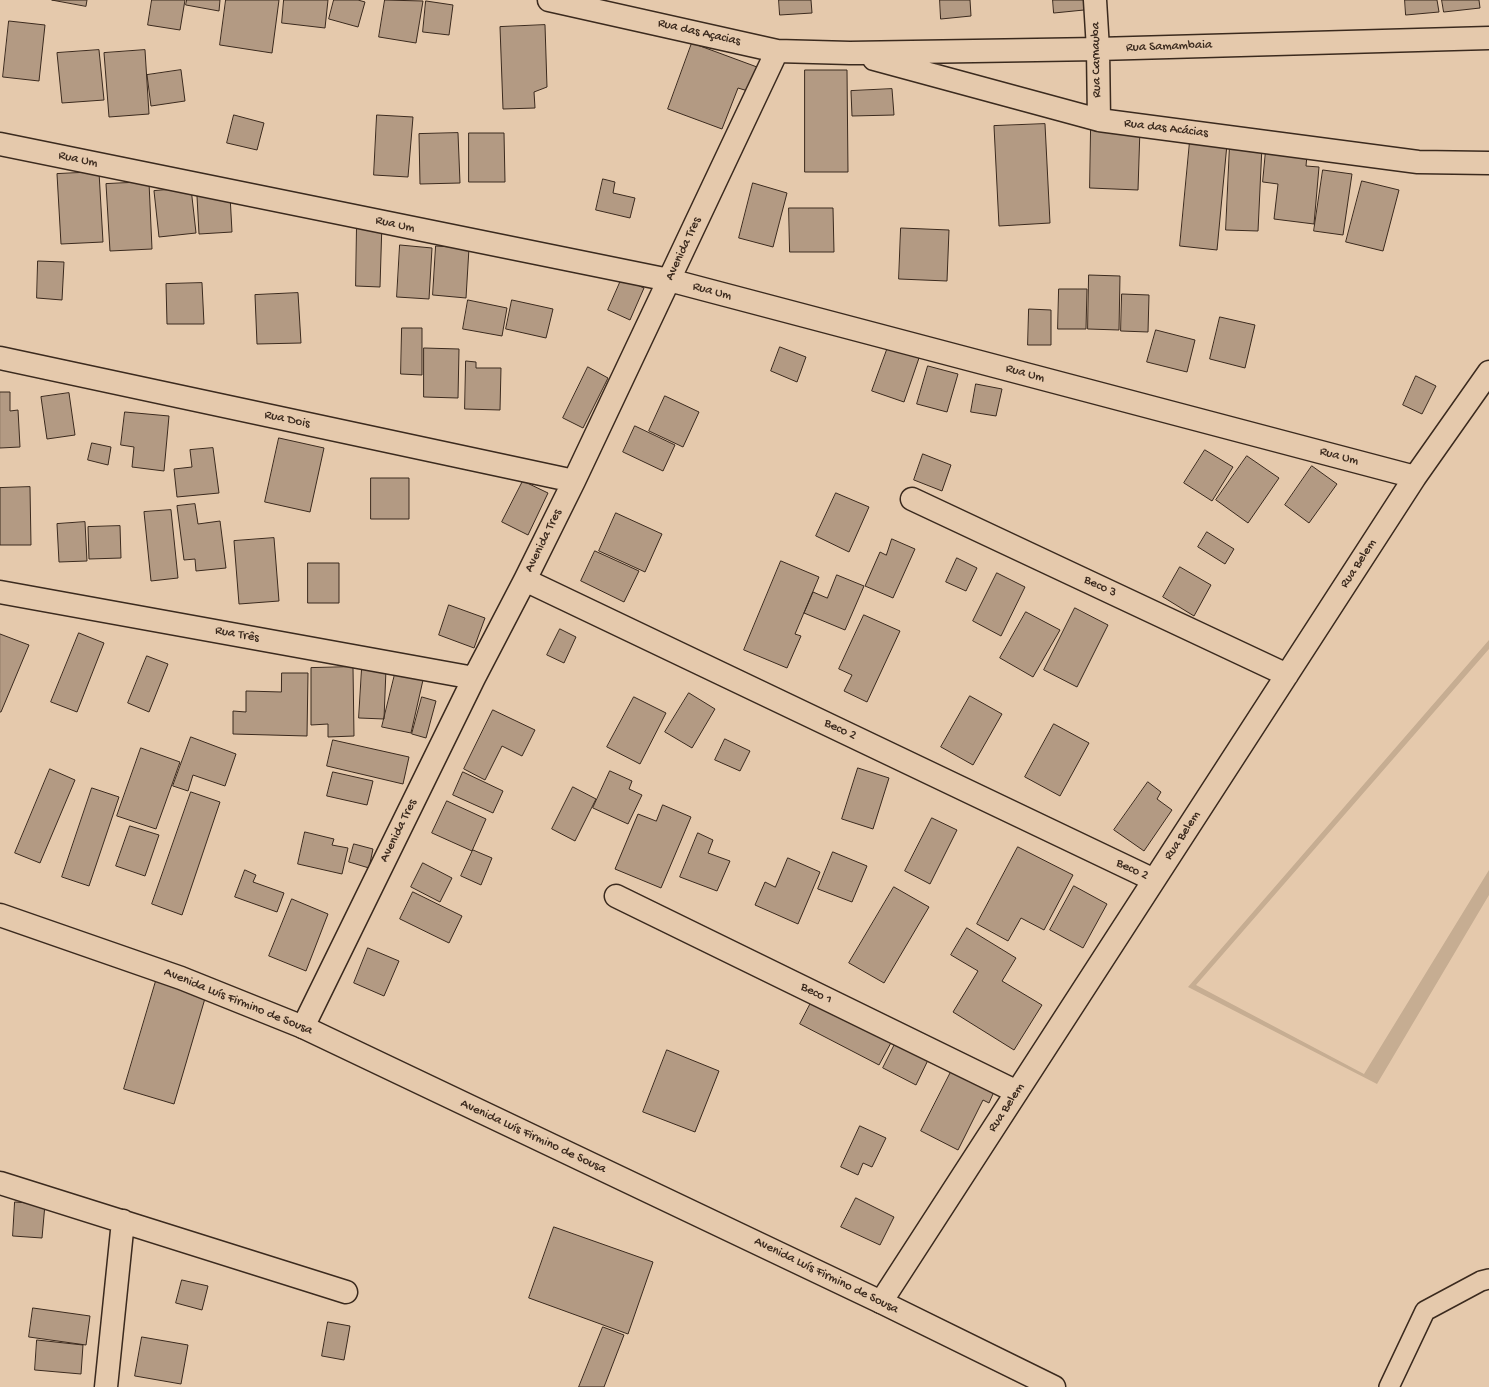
<!DOCTYPE html>
<html>
<head>
<meta charset="utf-8">
<style>
	body { margin:0 }
	canvas { display:block; background:#e5c9ac }
</style>
</head>
<body>
<canvas width="1489" height="1387"></canvas>
<script>
const ctx = document.querySelector('canvas').getContext('2d');
ctx.lineJoin = 'round';
function paint(path, color) { ctx.fillStyle = color; ctx.fill(path, 'evenodd'); }
function trace(path, color, width, dash) { ctx.strokeStyle = color; ctx.lineWidth = width; ctx.lineCap = dash ? 'butt' : 'round'; ctx.setLineDash(dash || []); ctx.stroke(path); }
function label(font, color, halo, rows, align = 'center') {
  ctx.font = font + ' "Gochi Hand",sans-serif'; ctx.lineWidth = 3.5; ctx.setLineDash([]); ctx.textBaseline = 'middle'; ctx.strokeStyle = halo; ctx.fillStyle = color; for (const [text, x, y, turn = 0] of rows) {
    ctx.save(); ctx.translate(x, y); ctx.rotate((+turn || 0) * Math.PI / 180); ctx.textAlign = isNaN(turn) ? turn : align; if (halo) ctx.strokeText(text, 0, 0); ctx.fillText(text, 0, 0); ctx.restore();
  }
}
const green = new Path2D(`
	M1489,640V649L1196,985L1364,1074L1489,870V895L1377,1084L1188,987Z`);
const building = new Path2D(`
	M52,0H87L86,6Z
	M152,0H185L180,30L148,25Z
	M187,0H220L219,11L186,5Z
	M226,0H279L272,53L220,45Z
	M284,0H328L325,28L282,23Z
	M334,0H358L365,2L358,27L329,19Z
	M385,0L423,1L416,43L379,37Z
	M779,0H811L812,13L780,15Z
	M940,0H970L971,16L941,19Z
	M1053,0H1084V10L1054,13Z
	M1405,0H1437L1439,12L1406,15Z
	M1442,0H1479L1480,8L1444,12Z
	M426,1L453,5L449,35L423,32Z
	M9,21L45,25L39,81L3,77Z
	M545,25L547,87L534,92L535,108L503,109L500,27Z
	M692,43L757,67L748,91L738,88L722,129L668,109Z
	M99,50L104,100L62,103L57,53Z
	M145,50L149,114L109,117L104,53Z
	M181,70L185,101L151,106L147,75Z
	M805,70H847L848,172H805Z
	M892,89L894,115L852,116L851,91Z
	M234,115L264,123L257,150L227,143Z
	M377,115L413,117L408,177L374,175Z
	M1045,124L1050,223L999,226L994,126Z
	M1091,127L1140,128L1138,190L1090,188Z
	M458,133L460,183L420,184L419,134Z
	M469,133H504L505,182H469Z
	M1190,141L1227,144L1217,250L1180,246Z
	M1230,144L1262,146L1258,231L1226,230Z
	M1266,150L1307,155L1306,166L1319,167L1314,224L1274,219L1278,184L1263,182Z
	M1323,170L1352,174L1343,235L1314,231Z
	M99,172L103,242L61,244L57,174Z
	M603,179L615,182L613,193L635,198L630,218L596,210Z
	M1362,181L1399,190L1383,251L1346,242Z
	M149,182L152,249L110,251L106,184Z
	M753,183L787,193L773,247L739,238Z
	M191,188L196,233L159,237L154,191Z
	M230,195L232,232L199,234L197,196Z
	M789,208H833L834,252H790Z
	M357,221L382,222L380,287L356,286Z
	M901,228L949,230L947,281L899,279Z
	M400,245L432,248L429,299L397,297Z
	M436,246L469,248L466,298L433,295Z
	M38,261L64,262L62,300L37,298Z
	M1089,275L1120,276L1119,330L1088,329Z
	M622,278L644,288L630,320L608,310Z
	M202,283L204,324H167L166,284Z
	M1059,289H1087L1086,329H1058Z
	M298,293L301,343L257,344L255,295Z
	M1122,294L1149,295L1148,332L1121,331Z
	M468,300L507,308L502,336L463,329Z
	M512,300L553,309L546,338L506,329Z
	M1029,309L1051,310V345H1028Z
	M1220,317L1255,325L1245,368L1210,359Z
	M402,328H422V375L401,374Z
	M1156,330L1195,340L1187,372L1147,362Z
	M780,347L806,357L797,382L771,371Z
	M888,347L919,358L904,402L872,391Z
	M424,348L459,349L458,398L424,397Z
	M466,361L476,362V368H501L500,410L465,409Z
	M928,366L958,374L947,412L917,404Z
	M588,367L608,378L583,428L563,418Z
	M1416,376L1436,386L1422,414L1403,405Z
	M976,384L1002,389L996,416L971,412Z
	M0,392H10V411L18,410L20,447L0,448Z
	M69,393L75,435L47,439L41,397Z
	M665,396L699,412L683,447L649,431Z
	M125,412L169,416L164,471L132,467L134,447L121,445Z
	M635,426L675,445L663,471L623,452Z
	M279,438L324,448L310,512L265,502Z
	M92,443L111,447L108,465L88,460Z
	M213,448L219,493L177,497L174,469L192,467L190,450Z
	M1205,450L1233,467L1212,501L1184,483Z
	M923,454L951,465L942,491L914,480Z
	M1247,456L1279,478L1248,523L1216,500Z
	M1312,466L1337,484L1309,523L1285,505Z
	M371,478H409V519H371Z
	M523,481L548,493L528,535L502,522Z
	M30,487L31,545H0V488Z
	M836,493L869,507L849,552L816,536Z
	M195,504L198,524L220,521L226,568L196,571L195,559L184,560L177,506Z
	M171,510L178,578L151,581L144,512Z
	M616,513L662,534L645,572L599,551Z
	M85,522L87,561L59,562L57,524Z
	M120,526L121,558L89,559L88,527Z
	M1207,532L1234,549L1225,564L1198,547Z
	M274,538L279,601L239,604L234,541Z
	M892,539L915,549L893,598L865,586L880,552L886,555Z
	M595,551L639,571L624,602L581,581Z
	M957,558L977,568L966,591L946,582Z
	M781,561L819,577L795,634L801,636L787,668L744,650Z
	M308,563H339V603H308Z
	M1180,567L1211,585L1194,616L1163,597Z
	M997,573L1025,587L1001,636L973,621Z
	M837,575L864,586L845,630L804,613L813,592L827,598Z
	M449,605L485,618L474,648L439,635Z
	M1075,608L1108,625L1077,687L1044,670Z
	M1026,612L1060,630L1033,677L1000,658Z
	M864,615L900,631L867,702L844,691L852,675L839,669Z
	M560,629L576,637L564,663L547,655Z
	M79,633L104,643L77,712L51,702Z
	M0,634L29,645L1,712H0Z
	M147,656L168,664L149,712L128,703Z
	M353,667L354,736L328,737V724L311,725V668Z
	M362,668L386,669L384,719L359,718Z
	M282,673H308L307,736L233,734V711L246,712V691L281,692Z
	M395,674L423,680L411,733L382,727Z
	M689,693L715,709L692,748L665,732Z
	M970,696L1002,714L973,765L941,747Z
	M422,697L436,701L426,738L412,734Z
	M634,697L666,713L640,764L607,747Z
	M493,710L535,730L522,756L502,746L485,780L464,769Z
	M1054,724L1089,743L1060,796L1025,777Z
	M191,737L236,754L225,786L193,775L188,791L173,786Z
	M725,739L750,751L740,771L715,760Z
	M333,740L409,757L403,784L327,766Z
	M141,748L180,762L156,829L117,816Z
	M858,768L889,778L873,829L842,819Z
	M50,769L75,780L40,863L15,853Z
	M610,771L632,781L629,789L642,795L628,824L593,808Z
	M333,772L373,781L367,805L327,796Z
	M463,772L503,791L493,813L453,795Z
	M1148,782L1161,792L1157,799L1172,810L1144,851L1114,830Z
	M573,787L596,799L575,841L552,829Z
	M92,788L119,797L89,886L62,877Z
	M191,792L220,802L182,915L152,904Z
	M447,801L486,819L472,851L432,833Z
	M663,805L691,817L661,888L615,869L638,814L656,821Z
	M932,818L957,830L930,884L905,871Z
	M130,826L159,835L145,876L116,866Z
	M305,832L334,839L332,845L348,848L342,874L298,864Z
	M698,833L713,840L708,853L730,861L717,891L680,877Z
	M354,844L373,849L369,868L349,862Z
	M1018,847L1073,875L1044,930L1021,918L1008,941L977,924Z
	M473,850L492,858L481,885L461,876Z
	M833,852L867,866L852,902L818,889Z
	M788,858L820,872L798,924L755,905L765,882L775,887Z
	M423,863L452,878L440,902L411,887Z
	M245,870L256,875L253,882L284,893L277,912L235,897Z
	M1074,886L1107,904L1083,948L1050,930Z
	M894,887L929,907L884,983L849,963Z
	M413,892L462,916L449,943L400,919Z
	M292,899L328,914L306,971L269,956Z
	M967,928L1016,958L1002,981L1042,1005L1014,1050L953,1012L978,971L951,955Z
	M368,948L399,961L384,996L354,983Z
	M156,981L206,995L174,1104L124,1089Z
	M814,997L893,1039L879,1065L800,1024Z
	M896,1042L929,1058L916,1085L883,1068Z
	M667,1050L719,1071L695,1132L643,1112Z
	M954,1066L996,1087L989,1103L983,1100L958,1150L921,1131Z
	M860,1126L886,1138L872,1167L863,1163L858,1175L841,1167Z
	M856,1198L894,1217L880,1245L841,1227Z
	M15,1202L45,1204L42,1238L13,1236Z
	M554,1227L653,1262L628,1334L529,1298Z
	M182,1280L208,1286L202,1310L176,1303Z
	M33,1308L90,1316L86,1345L29,1337Z
	M328,1322L350,1326L344,1360L322,1356Z
	M603,1327L624,1335L604,1387H579Z
	M142,1337L188,1345L181,1384L135,1376Z
	M37,1340L83,1345L81,1374L35,1370Z`);
const lane = new Path2D(`
	M1389,1387L1425,1311L1481,1281L1489,1279`);
const street = new Path2D(`
	M549,0L777,51L850,53L1098,49L1489,38
	M1095,0L1098,49L1099,120
	M874,59L1099,120L1418,162L1489,163
	M0,144L669,280L1415,477
	M0,358L574,481
	M912,499L1287,675
	M525,580L1154,880
	M0,592L474,678
	M616,896L1017,1092
	M303,1027L474,678L525,580L574,481L777,51
	M0,1183L346,1292
	M881,1302L1415,477L1489,372
	M106,1387L123,1221`);
const secondary = new Path2D(`
	M0,915L181,978L303,1027L881,1302L1054,1387`);
const streetNames = [
	["Rua das Açacias",699,33,13],
	["Rua Samambaia",1169,47,-2],
	["Rua Carnauba",1097,60,-91],
	["Rua das Acácias",1166,129,7],
	["Rua Um",78,160,12],
	["Rua Um",395,225,12],
	["Avenida Tres",684,249,-65],
	["Rua Um",712,292,15],
	["Rua Um",1025,374,15],
	["Rua Dois",287,420,12],
	["Rua Um",1339,457,15],
	["Avenida Tres",544,541,-64],
	["Rua Belem",1359,564,-57],
	["Beco 3",1100,587,25],
	["Rua Três",237,635,10],
	["Beco 2",840,730,25],
	["Avenida Tres",399,831,-64],
	["Rua Belem",1183,836,-57],
	["Beco 2",1132,870,25],
	["Beco 1",816,994,26],
	["Avenida Luís Firmino de Sousa",238,1002,22],
	["Rua Belem",1007,1108,-57],
	["Avenida Luís Firmino de Sousa",533,1137,25],
	["Avenida Luís Firmino de Sousa",826,1276,26]
];
paint(green, '#c6ad92');
paint(building, '#b39a83');
trace(building, '#3b2a1e', 1);
trace(lane, '#3b2a1e', 22);
trace(street, '#3b2a1e', 25);
trace(secondary, '#3b2a1e', 25);
trace(lane, '#e5c9ac', 19);
trace(street, '#e5c9ac', 22);
trace(secondary, '#e5c9ac', 22);
label('13px', '#3b2a1e', '#e5c9ac', streetNames);
</script>
</body>
</html>
